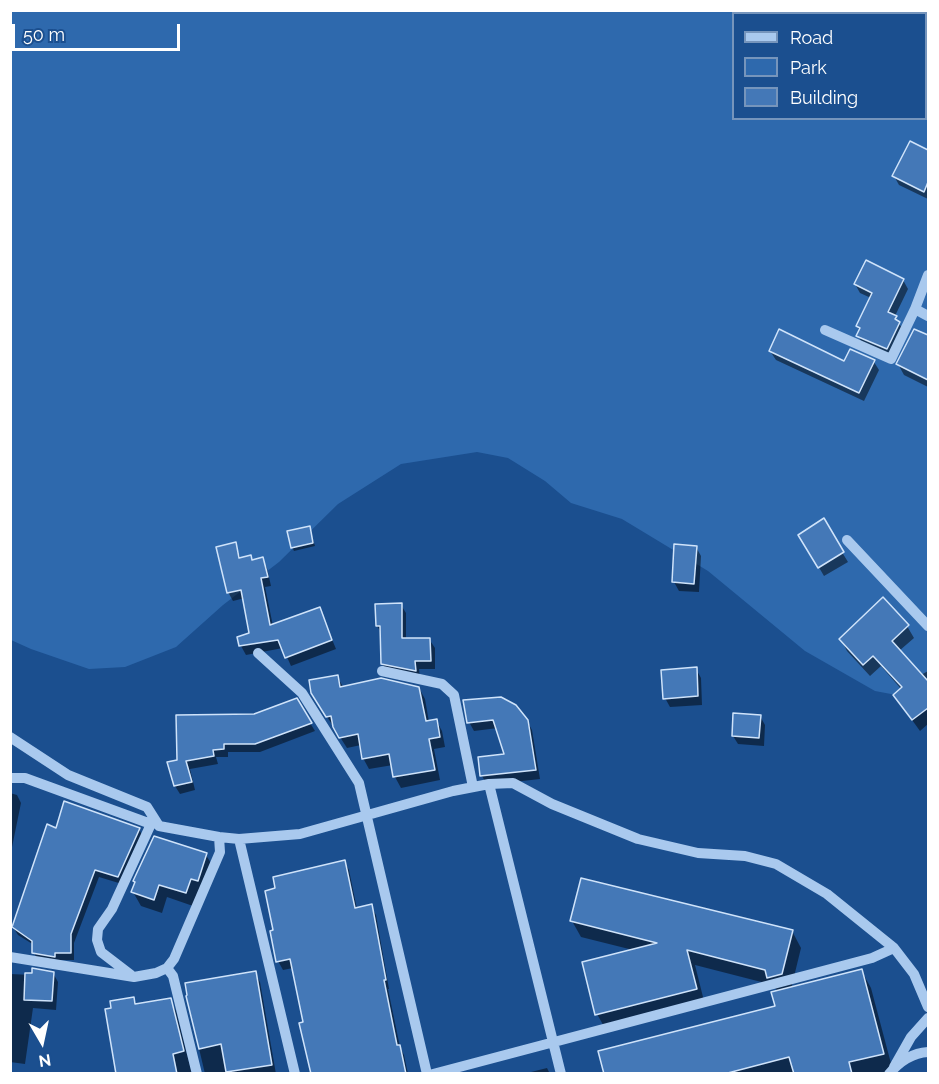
<!DOCTYPE html>
<html>
<head>
<meta charset="utf-8">
<style>
	body { margin:0 }
	#map { position:relative; width:939px; height:1084px; overflow:hidden; background:#1b4f8f; font-family:Raleway,sans-serif }
	canvas { display:block }
	.frame { position:absolute; inset:0; border:12px solid #fff; pointer-events:none }
	.legend { position:absolute; left:732px; top:12px; width:195px; height:108px; box-sizing:border-box; background:#1b4f8f; border:2px solid #7695bc; margin:0; padding:8px 10px; list-style:none; font-size:18px; color:#fff }
	.legend li { display:flex; align-items:center; gap:12px; height:30px }
	.legend b { width:30px; border:2px solid #7695bc }
	.north { position:absolute; left:12px; top:1012px; width:60px; height:60px; -webkit-text-stroke:4px #1b4f8f; paint-order:stroke; rotate:171deg; font-size:16px; font-weight:700; line-height:24px; text-align:center; color:#fff }
	.north::after { content:''; display:block; margin:auto; width:21px; height:27px; background:#fff; clip-path:polygon(50% 0,100% 100%,50% 72%,0 100%) }
	.scale { position:absolute; left:12px; top:24px; width:168px; height:27px; box-sizing:border-box; border:3px solid #fff; border-top:0; padding-left:8px; font-size:18px; line-height:21px; white-space:nowrap; color:#fff; -webkit-text-stroke:4px #1b4f8f; paint-order:stroke }
</style>
</head>
<body>
<div id="map">
<canvas width="939" height="1084"></canvas>
<div class="frame"></div>
<ul class="legend">
<li><b style="height:8px;background:#a9c9ee"></b>Road</li>
<li><b style="height:16px;background:#2e69ad"></b>Park</li>
<li><b style="height:16px;background:#4478b7"></b>Building</li>
</ul>
<div class="north">N</div>
<div class="scale">50 m</div>
</div>
<script>
const ctx = document.querySelector('canvas').getContext('2d');
ctx.lineJoin = 'round';
function paint(path, color) { ctx.fillStyle = color; ctx.fill(path, 'evenodd'); }
function trace(path, color, width, dash) { ctx.strokeStyle = color; ctx.lineWidth = width; ctx.lineCap = dash ? 'butt' : 'round'; ctx.setLineDash(dash || []); ctx.stroke(path); }
const green = new Path2D(`
	M10,11H928V701L875,691L805,651L708,571L622,519L571,503L545,481L508,458L477,452L401,464L338,504L279,562L223,605L176,647L125,667L89,669L31,649L11,640ZM734,14H926V118H734Z`);
const shadow = new Path2D(`
	M910,143L928,152V199L899,185L894,176Z
	M903,280L908,289L895,316L904,332L892,357L863,344L858,336L860,331L857,326L871,298L860,293L855,284Z
	M915,331L928,337V387L904,375L898,364Z
	M770,351L845,363L850,351L874,362L879,370L864,401L776,360Z
	M823,521L848,562L824,576L800,535Z
	M309,528L315,546L294,551L292,547Z
	M235,544L241,559L250,557L253,561L262,559L267,568L271,586L265,587L273,626L319,608L336,649L291,666L283,648L246,655L241,646L251,634L245,598L233,601L228,592Z
	M696,547L701,556L699,592L679,591L674,582Z
	M401,605L406,613V639H429L435,648V669H419L420,679L387,672L382,663V634L377,626Z
	M907,626L914,638L899,651L921,675L928,671V724L920,731L894,695L902,690L881,666L870,676L847,651L841,639Z
	M696,669L701,678L702,705L670,707L665,698Z
	M337,677L344,688H419L425,699L429,722L436,720L442,731L445,747L434,749L440,780L401,788L395,777L393,765L369,769L363,758L361,745L347,748L319,704Z
	M296,700L315,731L260,752H228V757H216L218,764L190,769L195,790L180,794L175,786L178,761L254,716Z
	M465,702L527,721L532,730L540,779L487,785L482,776L480,758L507,755L498,728L474,731L469,722Z
	M760,716L765,725L764,746L738,744L733,736Z
	M10,793L17,795L21,803L10,857Z
	M139,829L143,837L122,884L99,877L74,943V960H38L34,953V945L18,935L13,927L57,830Z
	M206,855L214,868L193,906L167,897L162,913L141,906L133,892L136,883L135,881Z
	M344,861L349,870L357,909L371,906L376,915L389,989H388L400,1047L404,1055L408,1074H312L304,1023L293,968L283,970L278,961Z
	M572,921L792,931L801,948L791,989L861,970L871,988L893,1071L884,1074H606L777,1007L778,992L773,985L695,965L705,1005L606,1030L597,1014L633,950L581,937Z
	M53,973L58,982L56,1010L33,1008L25,1064L10,1062V974L33,975Z
	M255,973L260,982L276,1074H205L187,997Z
	M133,999L137,1005L170,1000L176,1011L192,1074H118Z
	M547,1068L550,1074H523Z`);
const building = new Path2D(`
	M910,141L928,150V182L924,192L892,176Z
	M866,260L904,279L888,312L897,316L895,319L900,322L887,349L856,336L860,328L856,326L872,293L854,284Z
	M779,329L844,361L850,349L875,360L859,393L769,351Z
	M914,329L928,335V380L896,364Z
	M824,518L844,552L818,568L798,535Z
	M310,526L313,543L291,548L287,531Z
	M236,542L239,558L251,555L252,560L263,557L268,577L261,578L270,625L320,607L332,640L285,658L278,640L239,646L237,637L249,633L241,590L227,593L216,547Z
	M674,544L697,546L694,584L672,582Z
	M883,597L909,625L892,641L928,681V708L912,720L893,695L902,687L873,656L863,665L839,639Z
	M402,603V638H430L431,661H415L416,671L381,664L380,626H376L375,604Z
	M697,667L698,696L663,699L661,670Z
	M338,675L340,687L381,678L419,687L426,721L437,719L440,737L429,739L435,770L393,777L389,754L362,759L358,734L339,738L333,727L331,716L326,717L311,693L309,680Z
	M501,697L516,705L528,720L536,770L480,776L478,757L504,754L493,720L467,723L463,700Z
	M297,698L312,723L255,744H224V749L213,750L214,756L186,761L192,782L174,786L167,762L177,760L176,715L254,714Z
	M733,713L761,715L759,738L732,736Z
	M64,801L140,828L118,877L95,870L71,934V953H55V957L32,953V941L12,927L47,824L56,828Z
	M154,836L207,853L198,881L191,879L186,893L159,885L154,900L131,892L135,882L133,881Z
	M345,860L355,908L372,904L386,980H384L397,1045H400L406,1074H311L299,1023L303,1022L290,959L276,962L270,931L273,930L265,891L275,888L273,877Z
	M581,878L793,930L782,974L767,978L765,970L687,950L697,989L595,1015L582,962L657,943L570,921Z
	M32,968L54,972L52,1001L24,1000L25,973H32Z
	M862,969L884,1054L849,1062L852,1074H794L789,1057L724,1074H604L598,1051L775,1006L771,992Z
	M256,971L272,1065L226,1072L221,1044L199,1049L186,996L187,995L185,983Z
	M134,997L135,1004L171,998L184,1051L173,1054L177,1074H116L105,1009L111,1008L110,1001Z`);
const minor = new Path2D(`
	M928,275L915,309L928,316
	M825,330L891,359L915,309
	M847,540L928,626
	M258,653L302,693L359,783L427,1074
	M382,671L442,684L454,695L473,787
	M10,737L68,775L147,807L159,826L219,837L239,839L300,834L453,791L489,784L513,783L552,804L638,839L698,853L745,856L776,864L827,894L894,948L914,974L928,1007
	M10,778H25L151,824L152,819
	M489,784L561,1074
	M239,839L295,1074
	M10,957L134,977L156,973L167,968L174,959L220,852L219,837
	M167,968L173,976L197,1074
	M131,975L101,952L97,940L98,929L112,909L151,824
	M894,1067L911,1037L928,1018
	M433,1074L872,958L894,948
	M889,1074C899,1062 913,1053 928,1052`);
paint(green, '#2e69ad');
paint(shadow, '#0007');
paint(building, '#4478b7');
trace(building, '#cfe3fa', 1.5);
trace(minor, '#a9c9ee', 10);
</script>
</body>
</html>
